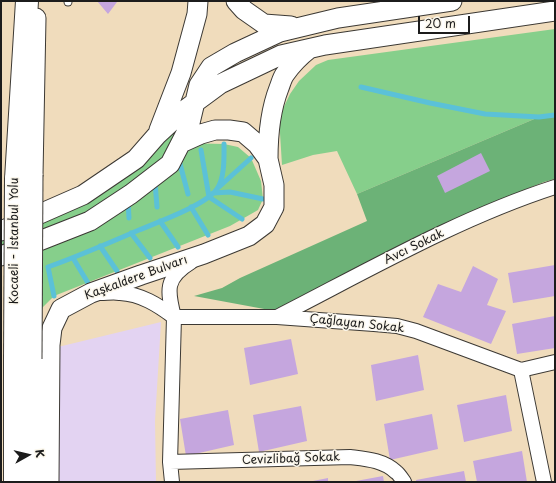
<!DOCTYPE html>
<html>
<head>
<meta charset="utf-8">
<style>
	body { margin:0 }
	#map { position:relative; width:556px; height:483px; overflow:hidden; background:#f0dcbc; font-family:"Playpen Sans",sans-serif }
	canvas { display:block }
	.frame { position:absolute; inset:0; border:2px solid #1c1c1c; pointer-events:none }
	.north { position:absolute; left:8px; top:435px; width:40px; height:40px; -webkit-text-stroke:3px #fbf7ec; paint-order:stroke; rotate:82deg; font-size:11px; font-weight:700; line-height:16px; text-align:center; color:#1c1c1c }
	.north::after { content:''; display:block; margin:auto; width:14px; height:18px; background:#1c1c1c; clip-path:polygon(50% 0,100% 100%,50% 72%,0 100%) }
	.scale { position:absolute; left:418px; top:16px; width:52px; height:18px; box-sizing:border-box; border:2px solid #1c1c1c; border-top:0; padding-left:5px; font-size:12px; line-height:14px; white-space:nowrap; color:#1c1c1c; -webkit-text-stroke:3px #fbf7ec; paint-order:stroke }
</style>
</head>
<body>
<div id="map">
<canvas width="556" height="483"></canvas>
<div class="frame"></div>
<div class="north">K</div>
<div class="scale">20 m</div>
</div>
<script>
const ctx = document.querySelector('canvas').getContext('2d');
ctx.lineJoin = 'round';
function paint(path, color) { ctx.fillStyle = color; ctx.fill(path, 'evenodd'); }
function trace(path, color, width, dash) { ctx.strokeStyle = color; ctx.lineWidth = width; ctx.lineCap = dash ? 'butt' : 'round'; ctx.setLineDash(dash || []); ctx.stroke(path); }
function label(font, color, halo, rows, align = 'center') {
  ctx.font = font + ' "Playpen Sans",sans-serif'; ctx.lineWidth = 3; ctx.setLineDash([]); ctx.textBaseline = 'middle'; ctx.strokeStyle = halo; ctx.fillStyle = color; for (const [text, x, y, turn = 0] of rows) {
    ctx.save(); ctx.translate(x, y); ctx.rotate((+turn || 0) * Math.PI / 180); ctx.textAlign = isNaN(turn) ? turn : align; if (halo) ctx.strokeText(text, 0, 0); ctx.fillText(text, 0, 0); ctx.restore();
  }
}
const built = new Path2D(`
	M161,322L155,421L156,482H58V347Z`);
const green = new Path2D(`
	M555,29V115L539,117L357,194L337,151L313,155L282,165L279,117L290,94L299,81L316,65L328,60Z
	M182,112L181,143L224,144L238,147L251,158L261,181L263,199L258,210L230,226L54,296L43,307L36,326L1,256V231L83,195Z`);
const forest = new Path2D(`
	M555,115V179L544,182L484,206L275,311L194,296L222,288L240,278L367,221L357,194L539,117Z`);
const stream = new Path2D(`
	M361,87L430,103L485,114L539,117L555,115
	M201,150L209,197L242,219
	M179,160L188,194
	M155,182L157,207
	M219,187L251,158
	M213,193L230,192L263,199
	M128,201L129,218
	M191,207L208,235
	M160,221L178,247
	M131,233L150,258
	M100,246L117,271
	M73,258L88,283
	M54,296L48,267C79,256 109,243 139,230C158,222 206,205 217,189C225,177 224,157 224,144`);
const building = new Path2D(`
	M97,1H121V2H117L108,14Z
	M481,153L490,171L445,193L437,176Z
	M555,265V296L513,303L508,273Z
	M473,266L498,279L487,305L506,311L491,344L423,317L438,284L461,292Z
	M555,316V348L517,354L512,324Z
	M291,339L298,374L250,385L244,348Z
	M418,355L424,390L376,401L371,365Z
	M506,395L512,431L464,442L457,405Z
	M301,406L307,441L259,452L253,415Z
	M228,410L234,445L186,456L180,419Z
	M432,414L438,449L390,460L384,424Z
	M522,451L527,482H477L473,461Z
	M464,471L466,482H416V480Z
	M383,476L384,482H356V481Z
	M328,478V482H314L313,481Z`);
const service = new Path2D(`
	M68,1V2`);
const minor = new Path2D(`
	M101,293C107,293 114,292 120,293C141,294 158,305 174,317
	M174,317H277L374,324L397,326L416,331L521,370L555,362
	M277,317C367,271 459,218 555,187
	M521,370L544,482
	M170,462L350,457C366,459 383,460 396,472C399,474 402,479 404,482
	M172,482L170,462L174,317C167,290 165,278 191,262`);
const secondary = new Path2D(`
	M236,1L244,10L264,24L291,26
	M159,130L181,73L197,14L198,1
	M268,159C268,135 270,111 279,88C281,83 282,78 285,74C292,64 300,56 309,49
	M33,175L36,18
	M1,231L83,195L136,159L157,135L182,112L220,84L281,55L325,45L555,11
	M1,256L90,221L131,194L170,164L189,127L199,85L211,67L235,53L280,32L338,18L452,1
	M32,359V482
	M49,482L50,345L52,328L61,309L91,293L141,275L204,254L249,236L265,224L274,207V185L268,159L257,144L243,132L229,130H215L201,134L181,143`);
const trunk = new Path2D(`
	M16,179L27,1
	M15,360V482`);
const secondaryBridge = new Path2D(`
	M32,359L33,175`);
const trunkBridge = new Path2D(`
	M15,360L16,179`);
const streetNames = [
	["Kocaeli - İstanbul Yolu",15,241,-90],
	["Avcı Sokak",414,247,-26],
	["Kaşkaldere Bulvarı",136,278,-20],
	["Çağlayan Sokak",357,324,6],
	["Cevizlibağ Sokak",291,459,-2]
];
paint(built, '#e3d3f2');
paint(green, '#86cf8b');
paint(forest, '#6cb277');
trace(stream, '#5bc1d8', 5);
paint(building, '#c5a6de');
trace(service, '#3c3934', 9);
trace(minor, '#3c3934', 16);
trace(secondary, '#3c3934', 21);
trace(trunk, '#3c3934', 24);
trace(service, '#fff', 7);
trace(minor, '#fff', 14);
trace(secondary, '#fff', 19);
trace(trunk, '#fff', 22);
trace(secondaryBridge, '#3c3934', 21, []);
trace(trunkBridge, '#3c3934', 24, []);
trace(secondaryBridge, '#fff', 19);
trace(trunkBridge, '#fff', 22);
label('12px', '#1c1c1c', '#fbf7ec', streetNames);
</script>
</body>
</html>
